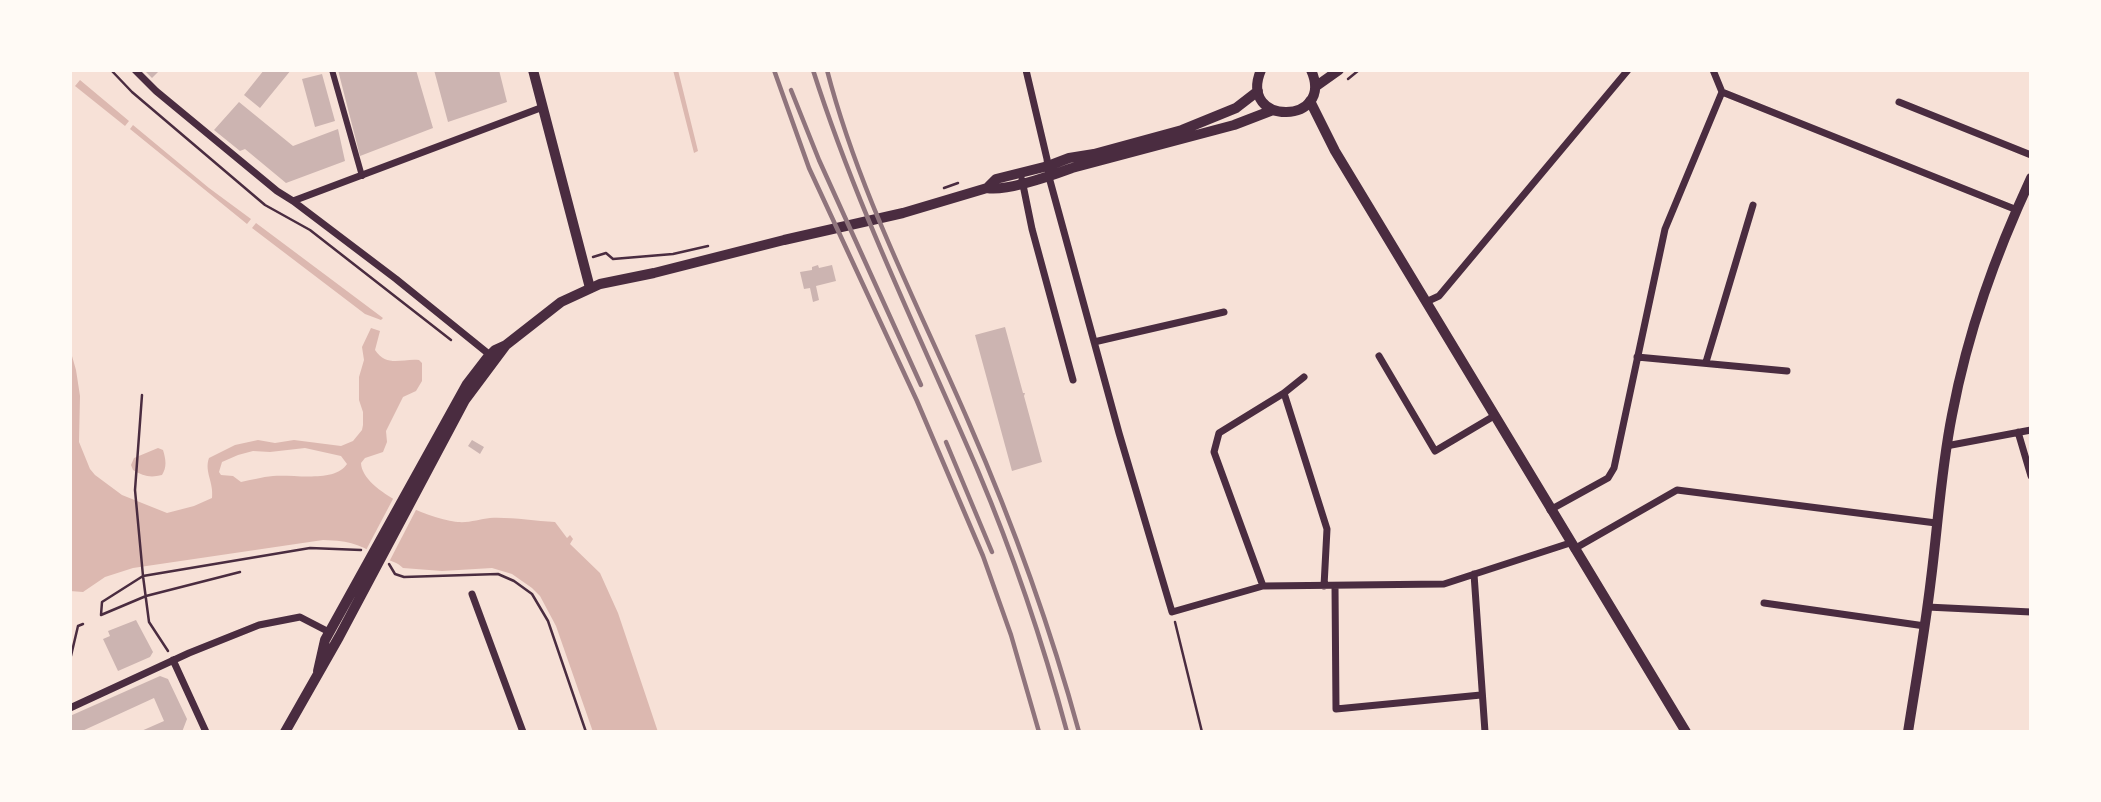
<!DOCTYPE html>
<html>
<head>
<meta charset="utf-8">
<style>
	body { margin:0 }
	#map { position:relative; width:2101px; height:802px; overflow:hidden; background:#f7e1d7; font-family:"Golos Text",sans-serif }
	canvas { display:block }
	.frame { position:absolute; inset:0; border:72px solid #fffaf5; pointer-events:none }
</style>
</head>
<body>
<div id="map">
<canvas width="2101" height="802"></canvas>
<div class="frame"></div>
</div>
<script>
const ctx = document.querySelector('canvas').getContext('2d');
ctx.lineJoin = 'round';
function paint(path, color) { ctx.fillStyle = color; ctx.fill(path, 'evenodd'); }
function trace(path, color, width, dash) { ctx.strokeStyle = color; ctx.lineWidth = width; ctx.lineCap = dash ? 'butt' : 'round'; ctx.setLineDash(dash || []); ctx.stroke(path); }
const water = new Path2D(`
	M673,70H678L698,151L694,153Z
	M80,80L129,121L125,126L75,86Z
	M133,125L209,188L251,219L247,224L130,129Z
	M256,223L383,318L381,320L365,314L252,228Z
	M371,328L380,331L375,350C387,368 403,358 419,360L422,363V381L416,391L403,397L386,431L387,442L383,452L365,458L361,463C362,492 433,520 458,522C469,523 480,519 490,518C511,517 534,521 555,522L567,538L570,535L573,539L570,544L600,573L618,613L658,732H593L556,626L540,596L532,588L512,574L492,568L442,571L403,568C397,562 391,561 383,558C358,544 352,541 323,540L133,568L105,577L83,592L70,591V349L76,370L80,396L79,442L90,469L95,475L122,495L167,513L194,506L212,498C214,482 204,472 209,458L235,445L258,440L275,443L294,440L341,446L353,441L362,430L363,425V412L359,400V377L364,360L362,347ZM305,448L341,456L347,464C335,483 293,474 273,476C262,477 251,480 241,482L233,476L221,475L219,472L222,462L238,455L253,451L270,452Z
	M158,448L163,450C166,460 167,467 162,475C150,478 143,476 133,470L131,465L134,458Z`);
const pier = new Path2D(`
	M394,497L417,508L388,564L365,552Z`);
const building = new Path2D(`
	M144,70H160L152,78Z
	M264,70H291L260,108L244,95Z
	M338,70H416L433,128L360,156Z
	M434,70H499L507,102L448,122Z
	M322,74L335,121L315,127L302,79Z
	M239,102L293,146L338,129L345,161L286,183L245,149L240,151L214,130Z
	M818,265L819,268L832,265L836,281L816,286L819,300L813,302L810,288L804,289L800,272L812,270V267Z
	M1005,327L1023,393H1025L1024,396L1042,462L1012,471L975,335Z
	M472,440L484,447L480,454L468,446Z
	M136,620L153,652L150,657L118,671L103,639L110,636L108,631Z
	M160,676L168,679L187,719L182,732H139L164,721L154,698L80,732H70V716Z`);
const path = new Path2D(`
	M111,70L132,92L265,205L310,230L451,340
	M1348,79L1359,70
	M944,188L958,183
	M593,257L606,253L613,259L673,254L708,246
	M142,395L135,490L143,576L149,622L168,651
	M389,564L395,574L404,577L498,574L514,581L532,594L548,621L586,732
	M101,615L102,602L143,576L310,548L361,550
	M101,615L146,596L240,572
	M1175,622L1202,732
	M70,660L78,626L83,624`);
const pedestrian = new Path2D(`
	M332,70L362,176`);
const minor = new Path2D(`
	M135,70L156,91L277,191L293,201L396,279L490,355
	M1026,70L1047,159L1049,177L1119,433L1172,612L1263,586L1444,584L1570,543
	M1722,92L2017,210
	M1899,102L2031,155
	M1022,180L1032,229L1073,380
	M293,201L543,107
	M1426,302L1439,296L1628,70
	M1094,342L1224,312
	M1379,356L1435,451L1494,416
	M1637,357L1787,371
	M1706,362L1753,205
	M1284,393L1327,529L1324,586
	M2018,432L2031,476
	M1946,446L2031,430
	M1550,510L1608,478L1614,468L1665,229L1722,92L1713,70
	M1574,549L1677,490L1936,523
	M1474,574L1485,732
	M1263,586L1214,452L1219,433L1284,393L1304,377
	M1335,586L1336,709L1481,695
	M472,594L523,732
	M1764,603L1925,626
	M1927,607L2031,612
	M173,660L206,732
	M70,708L189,653L259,625L300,617L329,632`);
const tertiary = new Path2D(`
	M533,70L590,288
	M1310,101L1335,151L1686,732`);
const secondary = new Path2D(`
	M1261,70C1237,127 1336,125 1311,70
	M1315,87L1339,70
	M987,188L996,179L1048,166L1069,158L1094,154L1182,130L1236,108L1258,91
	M318,671L325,640L467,384L487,358L495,350L506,345L561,302L600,284L654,273L784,240L903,213L987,188C1006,192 1053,175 1072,168L1234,125L1273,110
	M285,732L339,637L465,400L506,345
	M1908,732C1916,681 1925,630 1931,579C1938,524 1941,470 1952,415C1968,331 1995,256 2031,178`);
const rail = new Path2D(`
	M774,70L809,168L917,401L983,556L1011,635L1039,732
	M813,70C857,208 921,338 978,471C1014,556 1043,643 1067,732
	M827,70C859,193 919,307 969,423C1013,524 1050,626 1079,732
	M791,90L819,160L921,385
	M946,442L992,552`);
paint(water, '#dcb8b0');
paint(pier, '#f7e1d7');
paint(building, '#ccb4b1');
trace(path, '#4a2c40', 2.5);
trace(pedestrian, '#4a2c40', 6);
trace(minor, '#4a2c40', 7);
trace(tertiary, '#4a2c40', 10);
trace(secondary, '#4a2c40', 10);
trace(rail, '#8f747c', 4.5);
</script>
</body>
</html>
